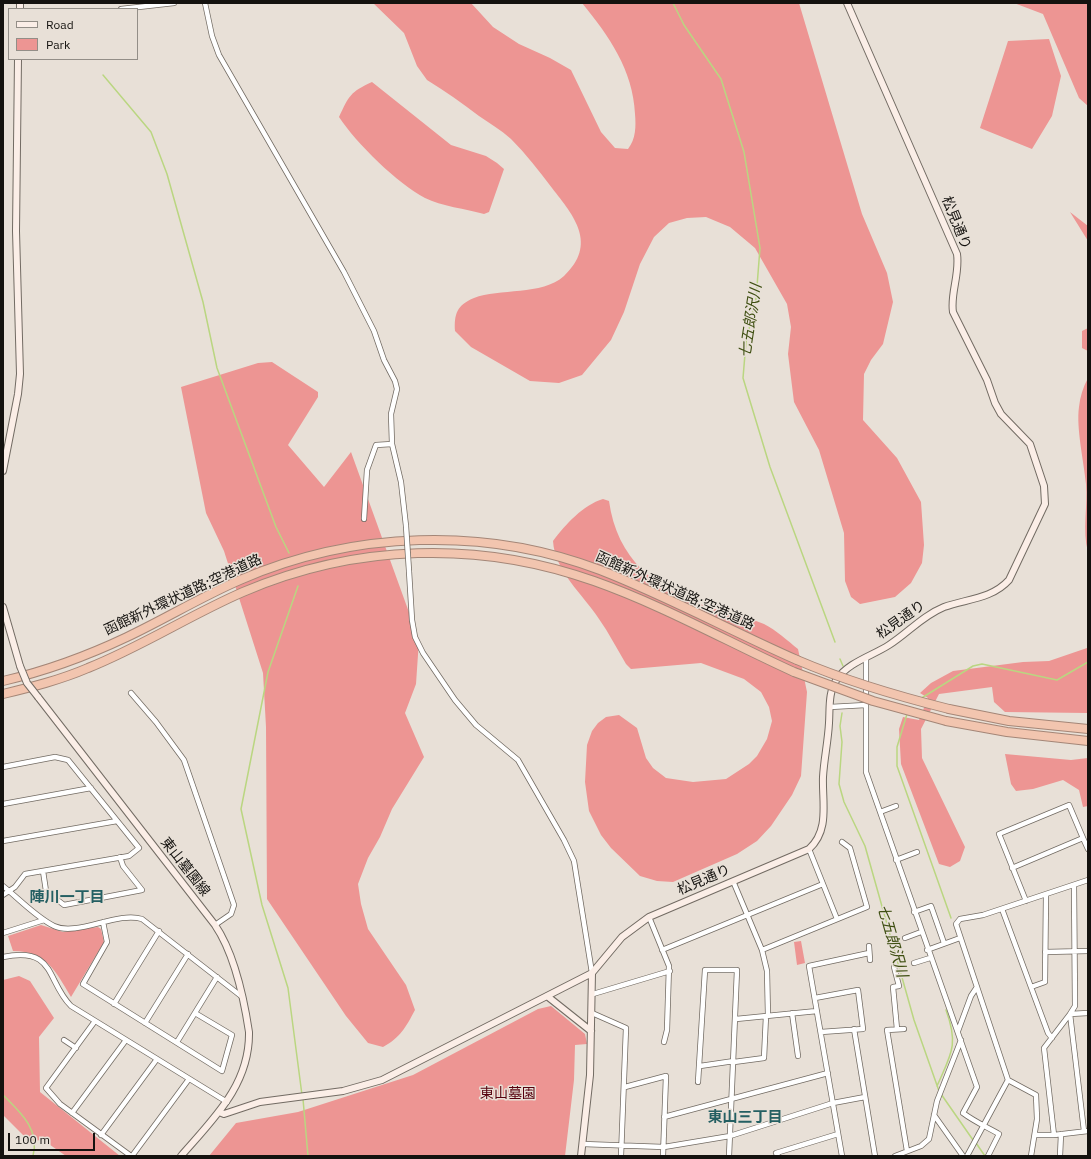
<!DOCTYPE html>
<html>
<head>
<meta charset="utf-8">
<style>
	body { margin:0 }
	#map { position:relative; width:1091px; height:1159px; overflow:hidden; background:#e8e0d7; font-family:"IBM Plex Sans",sans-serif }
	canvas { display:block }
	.frame { position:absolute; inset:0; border:4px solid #14120f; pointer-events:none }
	.legend { position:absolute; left:8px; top:8px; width:130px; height:52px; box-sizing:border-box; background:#e8e0d7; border:1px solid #938e87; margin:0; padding:5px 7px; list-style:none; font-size:12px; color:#14120f }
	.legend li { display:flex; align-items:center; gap:8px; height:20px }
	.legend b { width:20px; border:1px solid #938e87 }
	.scale { position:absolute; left:8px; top:1133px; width:87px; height:18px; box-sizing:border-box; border:2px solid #14120f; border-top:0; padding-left:5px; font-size:12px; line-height:14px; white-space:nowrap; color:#14120f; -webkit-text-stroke:3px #e8e0d7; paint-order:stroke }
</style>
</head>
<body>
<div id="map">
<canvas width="1091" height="1159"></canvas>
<div class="frame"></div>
<ul class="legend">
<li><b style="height:5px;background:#fbeee7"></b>Road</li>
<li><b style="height:11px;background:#ed9593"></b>Park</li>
</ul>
<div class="scale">100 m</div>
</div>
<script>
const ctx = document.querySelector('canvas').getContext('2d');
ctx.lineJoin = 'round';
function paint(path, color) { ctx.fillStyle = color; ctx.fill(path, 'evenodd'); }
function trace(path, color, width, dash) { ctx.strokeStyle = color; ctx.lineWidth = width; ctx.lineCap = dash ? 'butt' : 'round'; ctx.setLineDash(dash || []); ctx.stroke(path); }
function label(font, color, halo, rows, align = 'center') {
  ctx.font = font + ' "IBM Plex Sans","Noto Sans JP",sans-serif'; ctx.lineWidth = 3; ctx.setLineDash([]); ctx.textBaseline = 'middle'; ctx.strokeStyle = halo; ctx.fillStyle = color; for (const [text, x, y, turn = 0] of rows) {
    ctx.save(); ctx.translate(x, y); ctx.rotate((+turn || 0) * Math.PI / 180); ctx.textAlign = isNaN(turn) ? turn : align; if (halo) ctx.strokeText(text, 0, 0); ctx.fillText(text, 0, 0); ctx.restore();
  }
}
const green = new Path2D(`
	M373,3H471L493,27L519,44L550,58L571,70L601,132L615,148L628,149C636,139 636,126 635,114C633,70 609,36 582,3H799L862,214L887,273L893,302L883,344L871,360L864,374L863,420L897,458L921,502L924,545L922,563L911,583L895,597L860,604L851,597L845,581L844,533L819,450L794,402L788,354L791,327L787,304L755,248L730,227L706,217L687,218L669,223L654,237L640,264L624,312L611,340L582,375L559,383L530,381L471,347L455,331C454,314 457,305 474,298C499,288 542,296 564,276C598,244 574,216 552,188C539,171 526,154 511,139C501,130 489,123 479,116C462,103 445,91 427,80L417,66L404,33Z
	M1014,3H1088V106L1079,98L1043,14Z
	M1049,39L1061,76L1052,116L1032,149L980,128L1008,41Z
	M372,82L451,145L486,156L497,163L504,169L489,212L484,214C466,209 441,206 425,198C398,184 356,143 339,117C349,96 350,92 372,82Z
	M1070,212L1088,226V241Z
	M1088,328V351L1082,348V331Z
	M272,362L318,392V397L288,445L324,487L351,452L419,640L416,684L405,713L424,757L392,809L380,837L368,858L358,884L361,904L368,929L406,985L415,1010C406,1027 400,1038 383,1047L368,1043L346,1016L267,899L266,727L263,673L224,551L206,513L181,387L258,363Z
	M1088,378V552C1082,530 1088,506 1086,484C1084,462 1076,428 1079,407C1080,397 1083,387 1088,378Z
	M603,499L609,501C617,559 655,590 709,607C727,613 747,617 764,624C776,630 788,641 798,649L807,692L801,776L792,795L771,826L757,841L737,854L673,882L657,881L640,876L611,848L601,835L589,811L585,782L587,745L592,731L598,723L606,717L619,715L637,728L646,758L653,768L666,778L693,782L726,779L749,764L757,756L767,739L772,721L769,707L761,692L744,679L701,663L631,669L626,664C617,649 609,633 599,619C583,594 555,572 553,541C566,524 583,505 603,499Z
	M1087,648L1088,713L1005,712L994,702L992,687L939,694L921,729L922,758L965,847L960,861L950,867L939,864L901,764L899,729L903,717L919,720L928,698L920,693L931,683L953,671L1023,662L1049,661Z
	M1005,754L1071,760L1088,758V806L1083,807L1079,790L1063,780L1033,789L1016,791L1011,784Z
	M41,925L63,932L98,927L101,929L104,942L71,997C56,972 47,951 13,951L8,936Z
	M801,941L805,963L797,965L794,942Z
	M19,976L30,981L54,1018L39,1037L40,1092L120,1156H66L43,1140L29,1141L3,1115V980Z
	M551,1006L585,1034L587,1044L575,1045L574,1080L565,1156H209L236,1123L298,1112L413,1075L538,1009Z`);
const stream = new Path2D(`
	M673,3L684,25L721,79L744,152L760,248L756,299L746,342L743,378L770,467L835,642
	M103,75L151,132L167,174L203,302L217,368L276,527L289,553
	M298,586L268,672L241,809L262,905L288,988L302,1095
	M840,659L843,666
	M920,699L973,666L982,664L1057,680L1088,662
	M842,713L840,726L842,742L839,784L844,802L865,846L914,1020L939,1091
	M907,714L897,747V766L951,918
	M937,1086C951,1054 959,1045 946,1010
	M941,1094L973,1140
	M3,1095C20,1112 40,1129 33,1156
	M303,1099L308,1156
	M976,1143L985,1156`);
const street = new Path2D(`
	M205,3L212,36L219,55L344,272L374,331L384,360L395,381L397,389L391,414L392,444L401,482L406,526
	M121,9L174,3
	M364,519L367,470L376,445L392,444
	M409,571L412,620L415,637L423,653L455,700L476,725L518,760L564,840L574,861L592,973
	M866,657V772L977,1087L963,1113C975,1122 987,1127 999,1134L988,1156
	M131,693L156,722L184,760L234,905L231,914L215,925
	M830,707L866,705
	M3,767L55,757L68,760L139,848L129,856L25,874L15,887L3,895
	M3,804L91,788
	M880,812L896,806
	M3,841L117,821
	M809,849L837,919
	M896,860L917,852
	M1012,868L1083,838L1088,849
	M43,871L46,891L64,905L142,890L123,866L120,857
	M733,881L762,950L767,971L768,1016
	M1074,885L1075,1006L1070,1014L1084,1131
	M3,886C18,898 37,918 54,926C77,937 117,911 142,919L241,996
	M1026,901L999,834L1069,805L1083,838
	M1002,909L1048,1033L1052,1038
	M914,912L931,906L944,943
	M649,917L669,966L667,1030L664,1042
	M103,922L107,942L83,984L222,1071L232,1035L195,1013
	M3,933L44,920
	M905,938L921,932
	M869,946L870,960
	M662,950L823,884
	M762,950L867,907L850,848L842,842
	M927,950L960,938
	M1045,952L1088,951
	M3,957C56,946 46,981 71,1006L227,1102
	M914,963L930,958
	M894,967L899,986L893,987L897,1029
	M1031,987L1045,982L1046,895
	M593,994L670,971
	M815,998L858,990L863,1029L821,1032
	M114,1004L159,931
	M592,1013L626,1028L621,1156
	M792,1013L798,1056
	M736,1019L817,1011
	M95,1021L46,1088L60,1104L131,1156
	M145,1023L188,954
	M854,1029L875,1156
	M904,1029L887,1030L907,1151
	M958,1031L971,996L977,987
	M64,1040L76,1048
	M177,1042L217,977
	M734,1062L764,1058L766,1016
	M700,1066L734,1061
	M1008,1080L1036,1095L1037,1119L1031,1156
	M698,1082L705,970H737L729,1156
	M625,1087L666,1076L663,1156
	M72,1113L126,1040
	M934,1115L963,1156
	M664,1117L828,1073
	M101,1135L157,1059
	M1035,1135H1054L1088,1131
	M1054,1135L1044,1048L1070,1014L1088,1013
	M583,1144L664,1147L730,1136L833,1103L865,1097
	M132,1156L189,1079
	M778,1156L776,1153L838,1134
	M842,1156L809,966L869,953
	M895,1156L921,1146L929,1139L937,1101L961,1040
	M967,1156L1008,1080L956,924L960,919L983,915L1088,880
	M1060,1156L1061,1134`);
const secondary = new Path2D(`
	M20,9V3
	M3,471L18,394L20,374L16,231L18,59
	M3,607L20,666
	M38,697L215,925C234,953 244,999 249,1032C250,1085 213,1119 181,1156
	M547,996L591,1031
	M219,1112L224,1114L260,1102L343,1091L382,1080L592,973
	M581,1156L590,1075L592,973L622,937L649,917L809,849C830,830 822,802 823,777C824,759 828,742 829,723C830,708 828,692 837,679C849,662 872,656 889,645C908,633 922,616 944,607C966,599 992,599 1009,580L1045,504L1044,486L1030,444L1001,414L995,403L987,380L953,312C950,294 960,274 957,254L847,3`);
const highway = new Path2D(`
	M3,681C46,671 87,656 127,637C165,619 201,597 240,580C353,531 485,526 600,570C667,596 731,631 797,660
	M3,694C32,687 60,680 88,668C141,647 190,615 243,592C355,544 479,540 594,581C662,605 728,642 794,672
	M949,709L1009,721L1088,729
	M946,721L1007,732L1088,741`);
const streetBridge = new Path2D(`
	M406,526L409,571`);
const secondaryBridge = new Path2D(`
	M20,666L27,683L38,697`);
const highwayBridge = new Path2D(`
	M797,660C846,681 897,696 949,709
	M794,672L873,701L946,721`);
const streetNames = [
	["松見通り",956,223,68],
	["函館新外環状道路;空港道路",675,591,24],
	["函館新外環状道路;空港道路",183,595,-25],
	["松見通り",901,620,-35],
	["東山墓園線",185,867,52],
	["松見通り",704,880,-23]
];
const parkNames = [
	["東山墓園",508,1094]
];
const waterNames = [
	["七五郎沢川",751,321,-81],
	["七五郎沢川",892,941,74]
];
const neighbourhoodNames = [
	["陣川一丁目",67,898],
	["東山三丁目",745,1118]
];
paint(green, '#ed9593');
trace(stream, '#bad681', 1.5);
trace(street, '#726b63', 6);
trace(secondary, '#726b63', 8);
trace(highway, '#a48677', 10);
trace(street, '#fff', 4.5);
trace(secondary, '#fbeee7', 6);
trace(highway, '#f2c5af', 8);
trace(streetBridge, '#726b63', 6, []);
trace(secondaryBridge, '#726b63', 8, []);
trace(highwayBridge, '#a48677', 10, []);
trace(streetBridge, '#fff', 4.5);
trace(secondaryBridge, '#fbeee7', 6);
trace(highwayBridge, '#f2c5af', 8);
label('14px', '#14120f', '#e8e0d7', streetNames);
label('14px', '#55000d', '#e8e0d7', parkNames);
label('italic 15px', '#3f4f12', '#e8e0d7', waterNames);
label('bold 15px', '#245f62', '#e8e0d7', neighbourhoodNames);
</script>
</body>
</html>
